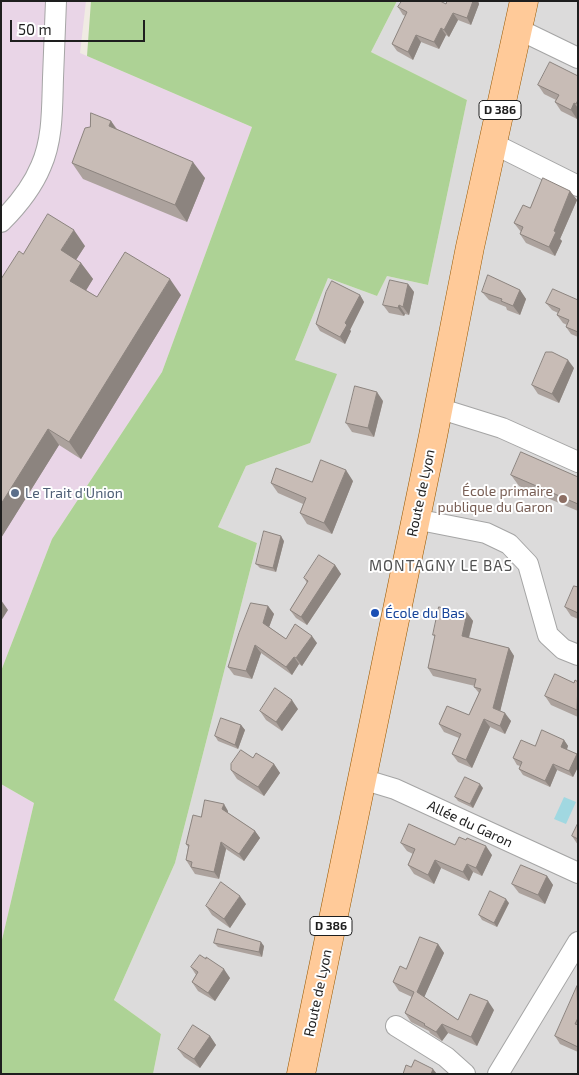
<!DOCTYPE html>
<html>
<head>
<meta charset="utf-8">
<style>
	body { margin:0 }
	#map { position:relative; width:579px; height:1075px; overflow:hidden; background:#f0ebe3; font-family:"Exo 2",sans-serif }
	canvas { display:block }
	.frame { position:absolute; inset:0; border:2px solid #1e1e1e; pointer-events:none }
	.scale { position:absolute; left:10px; top:20px; width:135px; height:22px; box-sizing:border-box; border:2px solid #1e1e1e; border-top:0; padding-left:6px; font-size:15px; line-height:18px; white-space:nowrap; color:#1e1e1e; -webkit-text-stroke:4px #fff; paint-order:stroke }
</style>
</head>
<body>
<div id="map">
<canvas width="579" height="1075"></canvas>
<div class="frame"></div>
<div class="scale">50 m</div>
</div>
<script>
const ctx = document.querySelector('canvas').getContext('2d');
ctx.lineJoin = 'round';
function paint(path, color) { ctx.fillStyle = color; ctx.fill(path, 'evenodd'); }
function trace(path, color, width, dash) { ctx.strokeStyle = color; ctx.lineWidth = width; ctx.lineCap = dash ? 'butt' : 'round'; ctx.setLineDash(dash || []); ctx.stroke(path); }
function label(font, color, halo, rows, align = 'center') {
  ctx.font = font + ' "Exo 2",sans-serif'; ctx.lineWidth = 4; ctx.setLineDash([]); ctx.textBaseline = 'middle'; ctx.strokeStyle = halo; ctx.fillStyle = color; for (const [text, x, y, turn = 0] of rows) {
    ctx.save(); ctx.translate(x, y); ctx.rotate((+turn || 0) * Math.PI / 180); ctx.textAlign = isNaN(turn) ? turn : align; if (halo) ctx.strokeText(text, 0, 0); ctx.fillText(text, 0, 0); ctx.restore();
  }
}
const residential = new Path2D(`
	M397,1H578V1074H153L161,1034L114,1000L175,863L257,543L218,527L246,466L310,443L295,360L328,278L377,296L387,276L428,285L467,100L371,52Z`);
const industrial = new Path2D(`
	M1,1H86L80,53L252,127L162,372L52,539L1,671Z
	M1,784L34,803L1,944Z`);
const forest = new Path2D(`
	M91,1H397L371,52L467,100L428,285L387,276L377,296L328,278L295,360L337,374L310,443L246,466L218,527L257,543L175,863L114,1000L161,1034L153,1074H1V944L34,803L1,784V671L52,539L162,372L252,127L87,56Z`);
const water = new Path2D(`
	M564,797L576,802L566,824L554,819Z`);
const street = new Path2D(`
	M518,29L578,58
	M492,143L578,186
	M1,222C18,205 32,188 41,166C53,139 52,108 53,78C54,53 55,27 56,1
	M438,408L502,428L578,462
	M415,519L486,533L509,544L528,564L548,635L563,649L578,655
	M362,779L395,789L578,873
	M396,1026L446,1057L465,1074
	M498,1074L578,942`);
const primary = new Path2D(`
	M301,1074L433,436L470,247L524,1`);
const wall = new Path2D(`
	M447,1H478L479,4L471,25L458,20L449,37L446,35L439,49L421,42L413,60L397,51L392,44L406,16L403,15L398,7L446,4Z
	M578,76V117L577,119L561,111L555,102L556,100L544,94L538,85Z
	M111,121L117,129L205,178L187,222L83,179L72,163Z
	M570,191L577,200L560,239L562,241L555,256L526,243L520,234L521,232L514,223L530,208Z
	M85,246L76,260L81,263L93,279L86,290L97,297L181,295L81,459L59,445L1,538V279L23,254Z
	M408,284L414,292L409,315L405,314L404,316L389,313L383,305Z
	M520,290L526,299L520,315L507,310L506,307L489,300L482,292Z
	M360,295L364,302L350,330L351,331L345,344L320,331L316,324Z
	M578,300V337L571,334L566,327L567,325L563,323L557,315L558,313L552,310L546,303Z
	M574,368L559,403L538,394L532,385Z
	M383,401L374,437L352,432L346,423Z
	M511,475L578,477V511L519,486Z
	M353,481L332,534L307,524L300,513L303,504L278,493L271,483Z
	M284,541L276,572L260,568L256,564Z
	M335,565L341,574L307,625L296,618L290,610L307,583L304,578Z
	M578,587V619L571,616L565,607Z
	M268,606L274,614L269,627L286,639L317,643L302,666L299,664L292,675L261,653L252,679L234,675L228,667Z
	M467,613L473,621L469,638L509,648L514,656L500,711L511,721L505,734L490,727L472,768L458,762L452,754L459,738L444,732L439,724L469,715L479,693L474,687L475,686L433,676L428,668L435,637L433,635Z
	M578,682V717L551,705L545,696L574,683Z
	M298,709L282,731L266,720L260,711Z
	M241,725L245,730L238,749L218,741L215,736Z
	M564,740L568,746L567,750L577,754L578,755V767L573,777L557,770L550,787L523,775L519,769L520,766L517,765L513,758L535,746Z
	M274,764L280,773L264,796L237,779L231,770Z
	M483,788L473,808L458,801L455,797Z
	M228,811V813L255,831L260,838L244,861L226,849L219,879L195,874L186,860L188,847L186,844L201,817Z
	M572,836L578,839V845Z
	M401,843L455,845L492,855L482,876L473,872L469,881L441,868L434,884L414,874L408,865L413,854L407,851Z
	M547,876L553,885L545,904L519,893L512,884Z
	M509,903L497,927L482,920L479,915Z
	M246,904L230,928L212,915L206,906Z
	M214,943L264,946L262,957L218,947Z
	M438,944L444,953L424,997L458,1020L494,1010L477,1046L448,1033L442,1041L430,1033L429,1031L411,1022L405,1013L412,997L399,991L393,982L406,969Z
	M191,967L230,978L215,1001L198,991L192,982L196,975Z
	M578,987V1052L560,1044L555,1036Z
	M210,1036L216,1045L200,1068L184,1057L178,1049Z`);
const shadedWall = new Path2D(`
	M473,1H478L479,4L471,25L467,18Z
	M453,13L458,20L449,37L444,30Z
	M441,28L446,35L439,49L434,42Z
	M416,35L421,42L413,60L408,52Z
	M574,103L578,108L577,119L571,110Z
	M111,121L122,138L109,126Z
	M193,162L205,178L187,222L175,205Z
	M570,191L577,200L560,239L562,241L555,256L549,247L554,231Z
	M74,230L85,246L72,266L61,250Z
	M81,263L93,279L82,297L70,281Z
	M170,279L181,295L81,459L69,442Z
	M408,284L414,292L409,315L403,307Z
	M520,290L526,299L520,315L513,306Z
	M360,295L364,302L350,330L351,331L345,344L340,337L345,323Z
	M399,305L405,314L404,316L398,308Z
	M568,360L574,368L559,403L552,394Z
	M377,392L383,401L374,437L368,428Z
	M48,429L59,445L1,538V504Z
	M346,470L353,481L332,534L324,523Z
	M281,536L284,541L276,572L273,568Z
	M335,565L341,574L307,625L301,617Z
	M1,600L8,610L1,621Z
	M268,606L274,614L268,630L263,623Z
	M467,613L473,621L467,644L462,636Z
	M312,636L317,643L302,666L296,658Z
	M255,645L261,653L252,679L246,671Z
	M509,648L514,656L499,716L493,708Z
	M294,657L299,664L292,675L286,667Z
	M292,700L298,709L282,731L276,722Z
	M505,713L511,721L505,734L500,726Z
	M484,719L490,727L472,768L466,760Z
	M241,725L245,730L238,749L235,745Z
	M564,740L568,746L565,753L561,747Z
	M577,754L578,755V767L573,777L569,771Z
	M274,764L280,773L264,796L258,787Z
	M553,764L557,770L550,787L545,781Z
	M480,784L483,788L473,808L470,804Z
	M224,804L228,811L227,816L222,809Z
	M255,831L260,838L244,861L239,854Z
	M221,842L226,849L219,879L214,872Z
	M486,846L492,855L482,876L476,868Z
	M435,860L441,868L434,884L428,875Z
	M467,864L473,872L469,881L463,872Z
	M547,876L553,885L545,904L538,895Z
	M240,896L246,904L230,928L224,919Z
	M506,899L509,903L497,927L494,923Z
	M261,942L264,946L262,957L259,952Z
	M438,944L444,953L423,1000L417,992Z
	M224,969L230,978L215,1001L208,993Z
	M488,1001L494,1010L477,1046L471,1037Z
	M442,1024L448,1033L442,1041L436,1032Z
	M210,1036L216,1045L200,1068L194,1059Z
	M433,1069L437,1074H431Z`);
const building = new Path2D(`
	M402,1H440L446,4L447,1H473L467,18L453,13L444,30L441,28L434,42L416,35L408,52L392,44L407,12L398,7Z
	M550,62L578,76V100L576,104L574,103L571,110L555,102L559,95L538,85Z
	M91,113L111,121L109,126L193,162L175,205L72,163L85,128L90,127Z
	M543,178L570,191L554,231L556,232L549,247L520,234L523,227L514,223L523,205L530,208Z
	M48,214L74,230L61,250L81,263L70,281L97,297L125,252L170,279L69,442L48,429L1,504V279L19,251L23,254Z
	M488,275L520,290L513,306L501,301L502,299L482,292Z
	M390,280L408,284L403,307L399,305L398,308L383,305Z
	M332,281L360,295L345,323L347,325L340,337L316,324L326,292Z
	M553,289L578,300V332L566,327L569,320L557,315L560,309L546,303Z
	M546,352H552L568,360L552,394L532,385Z
	M355,386L377,392L368,428L346,423Z
	M521,452L578,477V504L511,475Z
	M321,460L346,470L324,523L300,513L306,498L271,483L276,468L312,482Z
	M264,531L281,536L273,568L256,564Z
	M319,555L335,565L301,617L290,610L308,581L304,578Z
	M574,586L578,587V613L565,607Z
	M251,603L268,606L263,623L286,639L295,624L312,636L296,658L294,657L286,667L255,645L246,671L228,667L239,633Z
	M439,607L467,613L462,636L509,648L493,708L505,713L500,726L484,719L466,760L452,754L461,734L439,724L447,706L469,715L481,689L474,687L476,679L428,668L435,635H433Z
	M555,674L574,683L575,680L578,682L577,710L545,696Z
	M275,688L292,700L276,722L260,711Z
	M221,718L241,725L235,745L215,736Z
	M542,730L564,740L561,747L577,754L569,771L553,764L545,781L519,769L522,762L513,758L521,740L535,746Z
	M241,750L253,758L256,753L274,764L258,787L231,770V764Z
	M465,777L480,784L470,804L455,797Z
	M205,800L224,804L222,809L255,831L239,854L221,842L214,872L191,867L192,862L186,860L189,845L186,844L193,815L201,817Z
	M578,823V839L572,836Z
	M409,824L455,845L459,837L466,840L467,838L486,846L476,868L467,864L463,872L435,860L428,875L408,865L415,849L401,843Z
	M521,865L547,876L538,895L512,884Z
	M221,882L240,896L224,919L206,906Z
	M490,891L506,899L494,923L479,915Z
	M218,929L261,942L259,952L214,943Z
	M420,937L438,944L417,992L458,1020L470,994L488,1001L471,1037L442,1024L436,1032L424,1025L425,1024L405,1013L414,992L393,982L400,966L406,969Z
	M200,955L206,959V957L224,969L208,993L192,982L198,972L191,967Z
	M577,986L578,1018L575,1024L578,1025V1047L555,1036Z
	M193,1025L210,1036L194,1059L178,1049Z
	M415,1060L433,1069L431,1074H403L406,1065L411,1067Z`);
const markers = [
	[15,493,5,"#5c6f8a"],
	[563,499,5,"#8d6e63"],
	[375,613,5,"#1a4fb4"]
];
const shields = [
	[500,110,42],
	[331,926,42]
];
const shieldNames = [
	["D 386",500,110],
	["D 386",331,926]
];
const educationNames = [
	["École primaire",553,491],
	["publique du Garon",553,507]
];
const serviceNames = [
	["Le Trait d'Union",25,493]
];
const streetNames = [
	["Route de Lyon",421,493,-78],
	["Allée du Garon",470,824,25],
	["Route de Lyon",318,993,-78]
];
const transitNames = [
	["École du Bas",385,613]
];
const neighbourhoodNames = [
	["MONTAGNY LE BAS",441,566]
];
paint(residential, '#dcdbdb');
paint(industrial, '#e9d5e7');
paint(forest, '#add295');
paint(water, '#a1d8e1');
trace(street, '#a5a5a5', 22);
trace(primary, '#985800', 29);
trace(street, '#fff', 20);
trace(primary, '#ffca99', 28);
paint(wall, '#aca29d');
paint(shadedWall, '#8c847f');
paint(building, '#c8bcb6');
trace(building, '#8c847f', 1);
for (const [x, y, r, color] of markers) { const dot = new Path2D(); dot.arc(x, y, r, 0, 2 * Math.PI); ctx.fillStyle = color; ctx.fill(dot); trace(dot, '#fff', 2); }
for (const [x, y, w] of shields) { const box = new Path2D(); box.roundRect(x - w / 2, y - 9.5, w, 19, 4); ctx.fillStyle = '#fff'; ctx.fill(box); trace(box, '#1e1e1e', 1); }
label('bold 12px', '#1e1e1e', null, shieldNames);
label('14px', '#785e54', '#fff', educationNames, 'right');
label('14px', '#4e5e75', '#fff', serviceNames, 'left');
label('14px', '#1e1e1e', '#fff', streetNames);
label('14px', '#164399', '#fff', transitNames, 'left');
ctx.letterSpacing = '1px';
label('15px', '#515151', '#fff', neighbourhoodNames);
ctx.letterSpacing = '0px';
</script>
</body>
</html>
